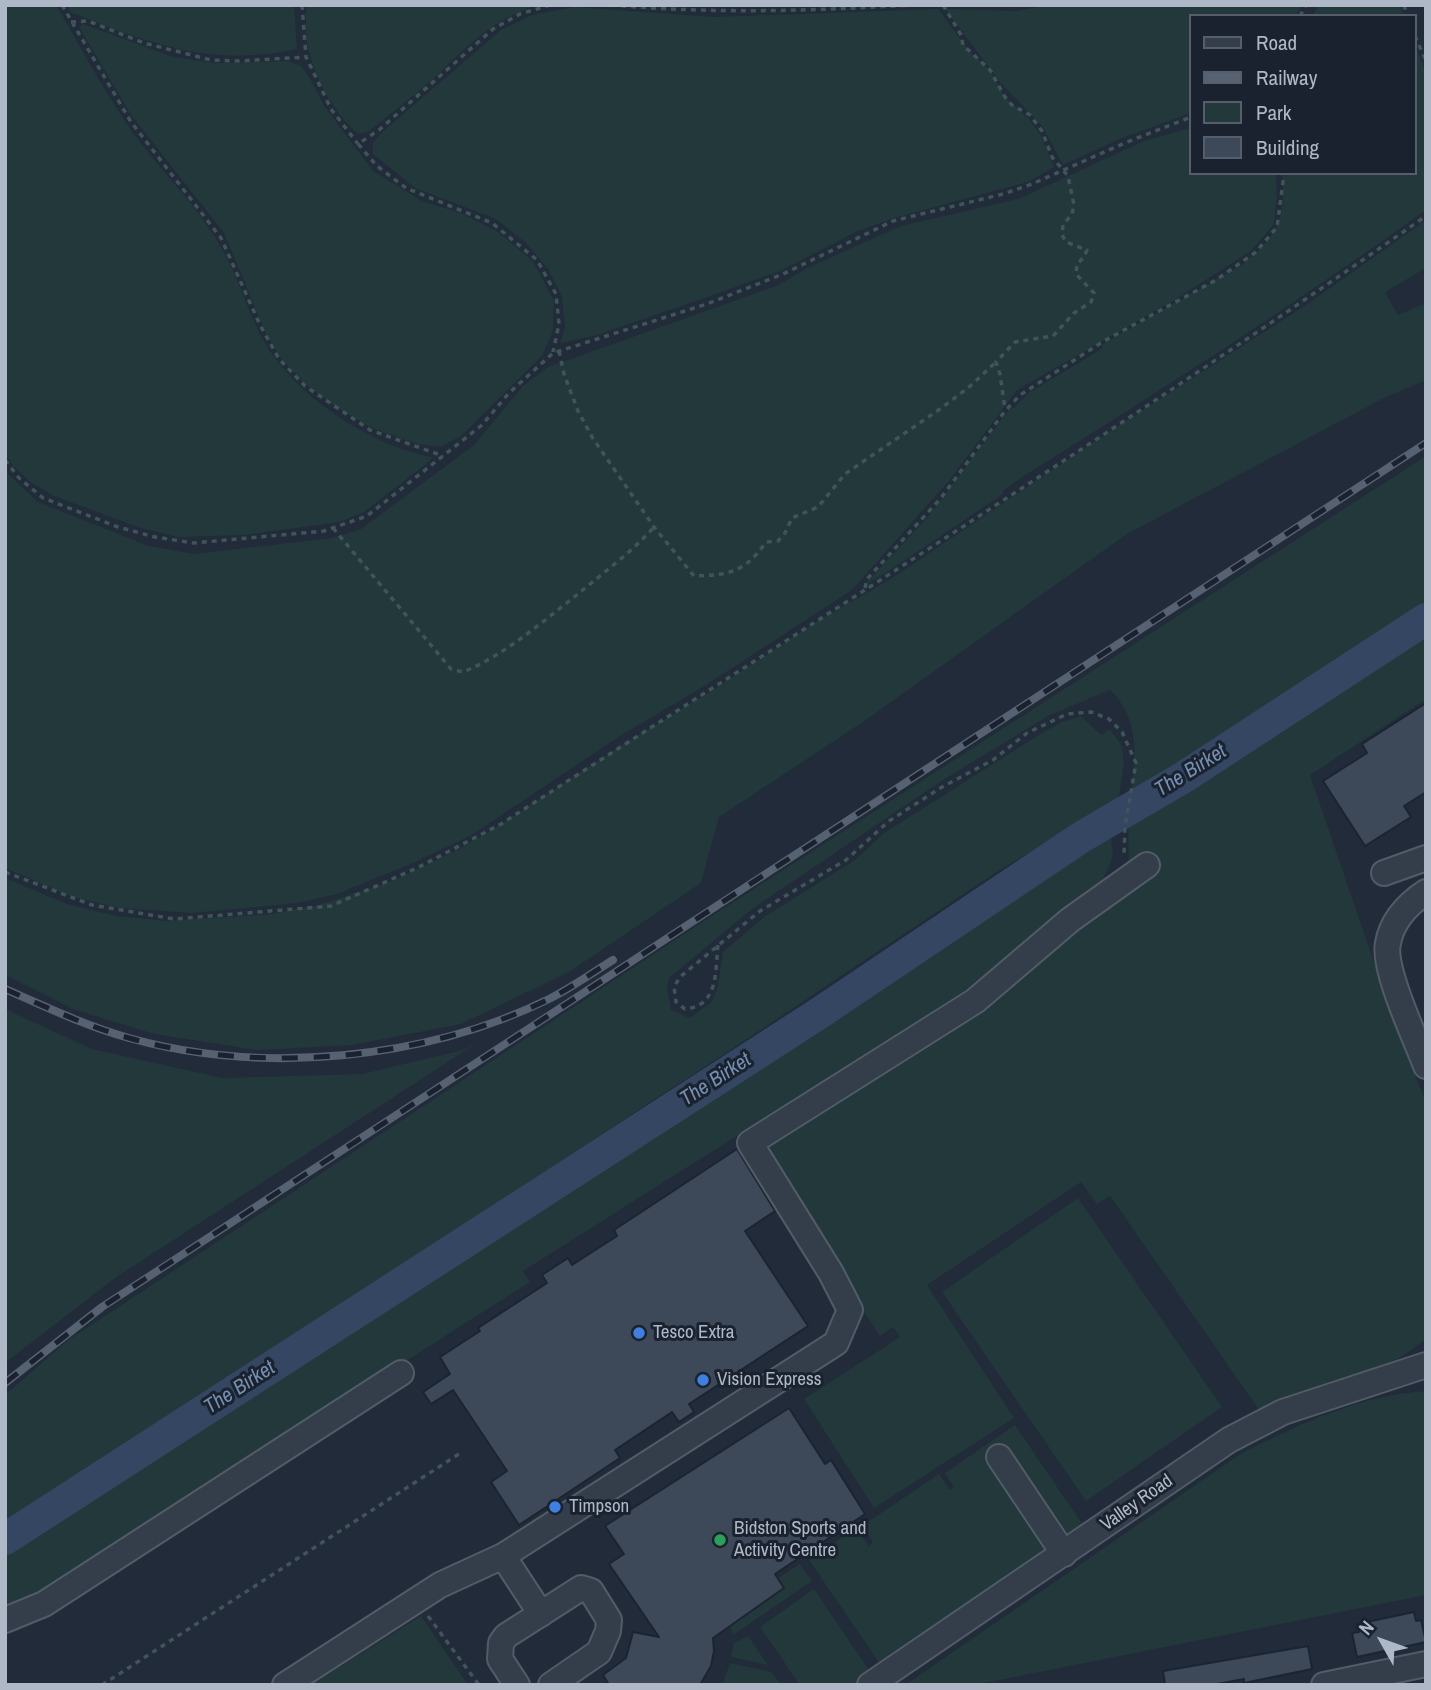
<!DOCTYPE html>
<html>
<head>
<meta charset="utf-8">
<style>
	body { margin:0 }
	#map { position:relative; width:1431px; height:1690px; overflow:hidden; background:#212b3a; font-family:"Archivo Narrow",sans-serif }
	canvas { display:block }
	.frame { position:absolute; inset:0; border:7px solid #afb8c6; pointer-events:none }
	.legend { position:absolute; left:1189px; top:14px; width:228px; height:161px; box-sizing:border-box; background:#1a222f; border:2px solid #565e6b; margin:0; padding:9px 12px; list-style:none; font-size:21px; color:#afb8c6 }
	.legend li { display:flex; align-items:center; gap:14px; height:35px }
	.legend b { width:35px; border:2px solid #565e6b }
	.north { position:absolute; left:1347px; top:1606px; width:70px; height:70px; -webkit-text-stroke:5px #1a222f; paint-order:stroke; rotate:310deg; font-size:19px; font-weight:700; line-height:28px; text-align:center; color:#afb8c6 }
	.north::after { content:''; display:block; margin:auto; width:24px; height:32px; background:#afb8c6; clip-path:polygon(50% 0,100% 100%,50% 72%,0 100%) }
</style>
</head>
<body>
<div id="map">
<canvas width="1431" height="1690"></canvas>
<div class="frame"></div>
<ul class="legend">
<li><b style="height:9px;background:#343d4a"></b>Road</li>
<li><b style="height:9px;background:#566171"></b>Railway</li>
<li><b style="height:19px;background:#23383b"></b>Park</li>
<li><b style="height:19px;background:#3d4959"></b>Building</li>
</ul>
<div class="north">N</div>
</div>
<script>
const ctx = document.querySelector('canvas').getContext('2d');
ctx.lineJoin = 'round';
function paint(path, color) { ctx.fillStyle = color; ctx.fill(path, 'evenodd'); }
function trace(path, color, width, dash) { ctx.strokeStyle = color; ctx.lineWidth = width; ctx.lineCap = dash ? 'butt' : 'round'; ctx.setLineDash(dash || []); ctx.stroke(path); }
function label(font, color, halo, rows, align = 'center') {
  ctx.font = font + ' "Archivo Narrow",sans-serif'; ctx.lineWidth = 6; ctx.setLineDash([]); ctx.textBaseline = 'middle'; ctx.strokeStyle = halo; ctx.fillStyle = color; for (const [text, x, y, turn = 0] of rows) {
    ctx.save(); ctx.translate(x, y); ctx.rotate((+turn || 0) * Math.PI / 180); ctx.textAlign = isNaN(turn) ? turn : align; if (halo) ctx.strokeText(text, 0, 0); ctx.fillText(text, 0, 0); ctx.restore();
  }
}
const green = new Path2D(`
	M5,5H56C80,45 101,86 127,124C155,165 192,199 218,242C236,270 245,304 260,334C289,392 368,445 432,457L430,461L364,512L340,522L245,535L178,537L141,528L54,496L29,481L13,466L5,453Z
	M67,5H294L297,49C231,63 185,54 122,32C105,26 89,18 71,13Z
	M306,5H538C490,20 467,47 432,80C411,98 389,115 368,132L358,134C335,114 318,84 310,55C305,40 306,21 306,5Z
	M1049,5H1302L1296,16H1191V113L1122,138L1063,165L1042,126L1001,83L945,9L1016,11Z
	M1319,5H1400L1404,16H1312Z
	M575,7L714,17L938,9L970,52L990,70L1005,97L1029,119L1041,136L1054,167L1028,182L894,218L856,232L780,271L699,300L594,336L560,343L565,327L562,297L548,269L526,243L496,219L415,188L373,154V143L381,133L501,30L532,15Z
	M83,24L173,57L216,63L289,61L301,66L308,75L325,107L373,171L422,201L461,213L498,232L533,261L554,301L553,331L542,356L461,436L440,447L417,444L372,428L336,407L305,384L281,358L266,334L224,233L131,115L79,27Z
	M1415,45L1426,72V210C1294,305 1158,392 1021,478L1003,491V494L886,573L863,586L927,518L1011,407L1014,408L1030,392L1100,350L1104,343L1242,265C1278,235 1286,220 1282,173H1415Z
	M1191,128V173H1276L1277,198L1274,224L1251,251L1176,299L1017,390L948,482L852,590L706,685L620,736L470,836L413,863L337,894L298,903L192,913L118,908L70,896L5,868V471L38,502L149,546L194,554L332,538L361,529L474,445L523,386L548,367L779,285L809,267L901,226L1018,199L1144,141Z
	M1426,220V268L1385,292L1398,315L1426,303V380L1382,399L1127,534L860,724L719,817L701,883L569,972L461,1024L352,1045L257,1050L154,1034L73,1009L5,975V878L67,904L116,916L166,921L271,914L319,905L395,880L461,848L503,823L625,743L710,692L816,622L889,580L1109,432L1306,305Z
	M1426,456V607L1130,799C1136,761 1141,719 1110,690L1050,715L943,780L752,909L669,978L667,987L671,1010L689,1018L712,1002L718,986L723,952L764,917L854,861L884,833L1037,736L1062,722L1081,716L1101,735L1110,729L1122,746L1124,763L1118,803L1102,809L995,873L747,1039L5,1525V1395L67,1341L701,923Z
	M1426,631V699L1310,775L1392,1015L1426,1103V1339C1381,1377 1317,1393 1262,1414L1110,1196L1097,1204L1081,1182L927,1285L1014,1418L874,1508L804,1399L900,1337L893,1327L880,1336L758,1154L981,1010L1129,888L1128,812L1176,792Z
	M1110,825L1113,857L1102,881L1091,893L1035,934L973,989L747,1137L743,1132L523,1271L530,1282L49,1588L5,1610V1542L739,1071Z
	M5,1009L92,1049L222,1078L362,1074L463,1050L477,1043L115,1278L5,1363Z
	M1078,1198L1222,1407L1086,1501L942,1292Z
	M1426,1391V1595L974,1685H905L1242,1453C1298,1425 1363,1394 1426,1391Z
	M1015,1425L1085,1528L882,1667L809,1560L856,1528L869,1546L873,1542L862,1526L939,1474L950,1490L954,1487L945,1473Z
	M800,1564L812,1581L733,1635L730,1626L784,1588L778,1578Z
	M814,1589L871,1673L854,1685H800L760,1627Z
	M421,1616L468,1685H311Z
	M748,1636L768,1665L731,1657L734,1643Z
	M730,1663L772,1672L781,1685H722Z`);
const river = new Path2D(`
	M5,1539L818,1014L1080,838L1184,777L1426,619`);
const building = new Path2D(`
	M1426,703V792L1404,806L1411,817L1365,846L1323,781L1367,753L1362,744Z
	M737,1149L775,1211L745,1231L808,1326L689,1404L694,1412L679,1422L672,1412L615,1450L620,1458L519,1525L491,1482L507,1471L453,1390L431,1404L423,1392L450,1374L440,1357L480,1331L478,1328L547,1283L542,1275L568,1258L572,1265L617,1236L614,1230Z
	M789,1408L825,1464L831,1460L865,1514L775,1574L784,1588L713,1638L714,1651L711,1666L700,1685H609L603,1675L626,1658L633,1632L659,1637L609,1564L624,1554L605,1526Z
	M1414,1612L1416,1621L1421,1620L1426,1642L1357,1657L1352,1633L1359,1632L1357,1624Z
	M1308,1646L1312,1669L1244,1683V1679L1212,1685H1165L1163,1671Z`);
const path = new Path2D(`
	M62,5L131,122L221,238L260,325L279,359L305,386L370,430L443,456
	M302,5L306,57L331,109L358,144
	M550,5L520,14L493,29L379,130L358,144L377,166L406,188L492,223L537,260L556,294L559,324L553,352
	M611,5C714,14 809,11 913,5
	M943,5L961,35L963,45L990,70L1005,97L1012,105L1030,115L1042,131L1052,157L1068,176L1074,205L1072,214L1063,225L1062,235L1066,242L1087,250L1084,257L1077,264L1076,274L1094,293L1091,302L1074,313L1053,336L1015,342L996,362L1000,374L1005,409
	M1404,5L1407,16
	M1300,16L1306,5
	M71,22L88,21L144,43L211,60L239,61L306,57
	M1415,36L1426,61
	M559,351L564,374L578,411L592,437L654,527L694,576C730,575 745,572 766,542L778,541L785,533L792,518L818,507L845,474L940,409L968,388L996,362
	M5,460L19,478L43,498L118,527L155,537L194,543L324,531L367,516L482,425L509,393L553,353L707,304L783,274L893,221L1003,194L1032,184L1127,142L1191,117
	M333,528L451,669L463,672C505,655 542,622 578,594C604,572 632,552 654,527
	M865,588L867,579L941,498L1005,411L1020,395L1104,341L1216,280L1256,252L1277,227L1283,182L1282,173
	M5,872L92,905L174,919L331,906L417,868L501,824C811,624 1123,428 1426,216
	M718,945C715,971 719,1006 685,1009L676,1002L674,987L680,977L760,911L846,860L889,821L942,787L993,760L1027,733L1067,714L1091,712L1109,719L1122,732L1136,763L1125,826L1124,856
	M428,1616L479,1685
	M102,1685L462,1452`);
const minor = new Path2D(`
	M1384,873L1426,858
	M1426,892C1408,904 1392,921 1388,943C1382,968 1416,1039 1426,1066
	M999,1457L1064,1554
	M503,1556L541,1614
	M5,1620L44,1604L401,1373
	M285,1685L440,1585L503,1556L836,1343L850,1310L831,1273L750,1143L975,1001L1070,920L1147,865
	M517,1685L500,1659L501,1643L506,1636L581,1588L591,1591L609,1620L608,1631L599,1652L551,1685
	M870,1685L1229,1440L1283,1412L1426,1365
	M1324,1685L1426,1664`);
const rail = new Path2D(`
	M5,989C46,1007 86,1026 129,1038C262,1075 425,1060 549,999C571,988 592,973 613,960
	M5,1383L102,1307L145,1279L1426,443`);
const markers = [
	[639,1333,7,"#3f7fe0"],
	[703,1380,7,"#3f7fe0"],
	[555,1507,7,"#3f7fe0"],
	[720,1540,7,"#2e9e5b"]
];
const poiNames = [
	["Tesco Extra",653,1333],
	["Vision Express",717,1380],
	["Timpson",569,1507],
	["Bidston Sports and",734,1529],
	["Activity Centre",734,1551]
];
const streetNames = [
	["Valley Road",1137,1503,-35]
];
const waterNames = [
	["The Birket",1191,771,-32],
	["The Birket",716,1080,-33],
	["The Birket",240,1388,-33]
];
paint(green, '#23383b');
trace(river, '#344661', 32);
paint(building, '#3d4959');
trace(building, '#1c2431', 2);
trace(minor, '#525b68', 28);
trace(path, '#405558', 3.5, [5, 5]);
trace(minor, '#343d4a', 24);
trace(rail, '#566171', 8);
trace(rail, '#1a222f', 5, [16]);
for (const [x, y, r, color] of markers) { const dot = new Path2D(); dot.arc(x, y, r, 0, 2 * Math.PI); ctx.fillStyle = color; ctx.fill(dot); trace(dot, '#1a222f', 2.5); }
label('19px', '#afb8c6', '#1a222f', poiNames, 'left');
label('19px', '#afb8c6', '#1a222f', streetNames);
label('italic 21px', '#768eaf', '#1a222f', waterNames);
</script>
</body>
</html>
